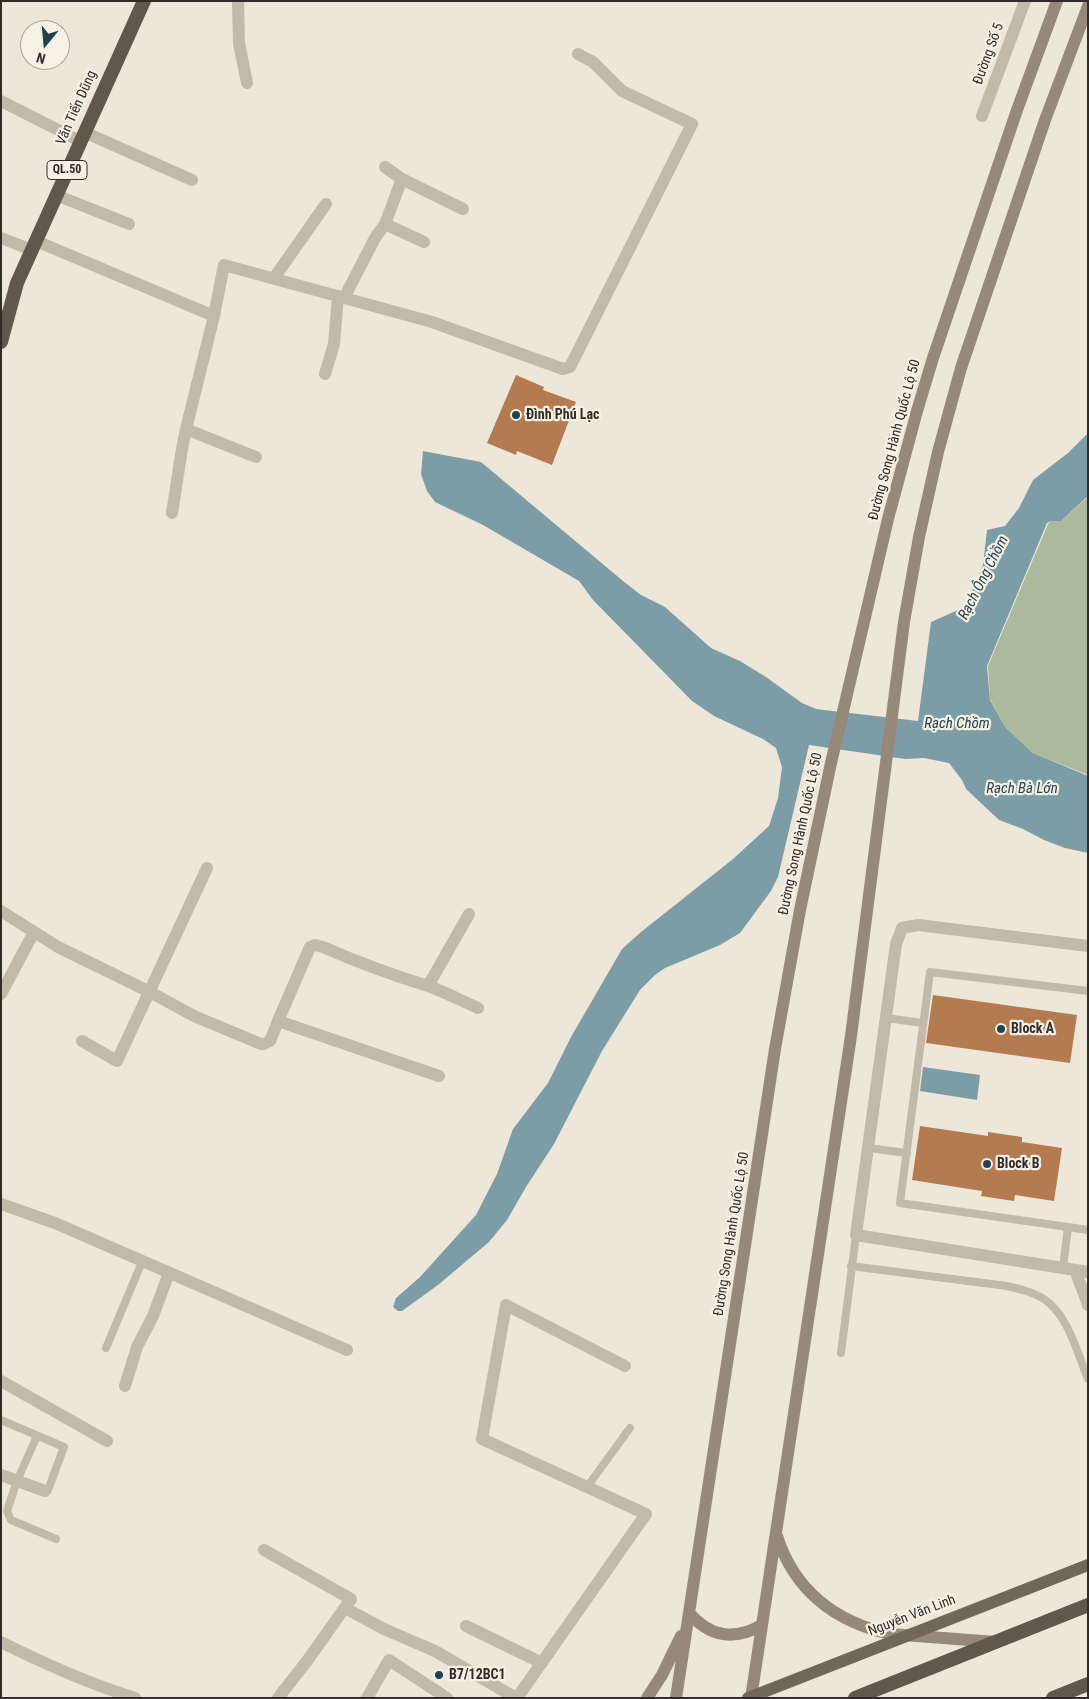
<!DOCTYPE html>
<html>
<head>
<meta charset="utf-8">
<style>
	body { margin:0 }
	#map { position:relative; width:1089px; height:1699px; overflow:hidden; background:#ede7da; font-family:"Roboto Condensed",sans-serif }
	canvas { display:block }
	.frame { position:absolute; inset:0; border:2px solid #312c27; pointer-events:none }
	.north { position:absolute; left:20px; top:20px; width:50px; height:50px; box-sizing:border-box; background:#f6f1e5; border:1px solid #a7a299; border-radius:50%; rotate:197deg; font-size:14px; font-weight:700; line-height:20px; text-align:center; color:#312c27 }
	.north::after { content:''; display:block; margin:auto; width:18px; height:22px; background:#22424d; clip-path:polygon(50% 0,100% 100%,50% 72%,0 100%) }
</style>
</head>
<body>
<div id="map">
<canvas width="1089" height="1699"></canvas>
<div class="frame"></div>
<div class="north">N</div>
</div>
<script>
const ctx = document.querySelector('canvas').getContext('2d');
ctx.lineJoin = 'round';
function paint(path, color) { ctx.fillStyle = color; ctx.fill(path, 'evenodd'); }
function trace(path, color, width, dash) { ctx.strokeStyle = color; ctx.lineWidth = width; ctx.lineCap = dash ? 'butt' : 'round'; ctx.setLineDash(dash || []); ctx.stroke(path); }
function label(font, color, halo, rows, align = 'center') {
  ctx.font = font + ' "Roboto Condensed",sans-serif'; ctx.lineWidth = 4.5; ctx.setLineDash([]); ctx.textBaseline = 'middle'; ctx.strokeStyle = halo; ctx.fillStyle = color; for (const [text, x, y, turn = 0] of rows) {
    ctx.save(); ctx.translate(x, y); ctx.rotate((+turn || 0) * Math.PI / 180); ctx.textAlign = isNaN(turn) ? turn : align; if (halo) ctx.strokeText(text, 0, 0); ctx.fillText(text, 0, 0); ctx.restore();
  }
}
const green = new Path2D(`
	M1088,497V775L1033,753L1006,728L990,699L988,666L1048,524L1051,521H1061Z`);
const water = new Path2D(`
	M1088,433V496L1061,521H1051L1047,523L987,666L990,700L1006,728L1033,753L1088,776V853L1065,848L1044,840L1023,829L999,820L966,789L962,780L949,763L924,758L905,759L809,745L778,877L771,891L740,933L720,945L665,968L655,975L640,990L602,1051L554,1144L526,1187L507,1220L489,1242L438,1285L402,1311H398L393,1307L396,1298L420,1277L476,1215L497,1174L513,1129L548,1083L571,1037L622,949L641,932L733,859L769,826L778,798L782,767L776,748L763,739L714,716L692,701L593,600L579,581L483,525L435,502L427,491L421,474L423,451L481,462L623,581L641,595L665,607L711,648L740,661L766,677L802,703L816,709L918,721L931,622L965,607L983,565L987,530L1005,526L1019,508L1033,480L1068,453Z
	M923,1067L980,1075L977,1100L920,1091Z`);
const building = new Path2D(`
	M516,375L544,387L543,390L576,402L552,465L517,451L516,455L487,443Z
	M933,995L1077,1015L1070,1063L926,1043Z
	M920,1126L988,1136V1132L1022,1137V1142L1062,1148L1054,1201L1015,1195L1014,1201L981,1196L982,1191L912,1180Z`);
const service = new Path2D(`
	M886,1018L923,1023
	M868,1148L907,1153
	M1068,1227L1088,1230
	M851,1266L1007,1286C1020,1289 1033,1292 1044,1299C1069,1316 1077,1353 1088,1379
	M1063,1268L1068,1227L900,1203L930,972L1088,991
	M106,1348L142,1262
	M841,1353L856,1235
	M1,1420L64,1447L48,1490L45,1491
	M37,1436L17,1481L7,1511L11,1520L56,1539
	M587,1487L630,1428`);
const minor = new Path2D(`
	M238,1L239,43L247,83
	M1,101L80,141
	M982,116L1025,1
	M84,132L192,180
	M385,167L402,179L463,209
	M56,195L129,224
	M385,224L402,179
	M1,238L32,250
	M36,241L214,316L224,265L432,322L563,369L570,367L692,124L622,91L593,62L578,54
	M274,278L326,204
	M344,298L375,238L385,224L424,242
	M214,316L186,429L256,457
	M325,374L334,344L338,296
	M172,513L182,449L186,429
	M1,911L58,947L148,991L194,1016L261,1044H264L270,1041L278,1021L439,1076
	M1088,946L918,925L902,928L896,944L856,1235L1088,1272
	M428,986L469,914
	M1,994L34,932
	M278,1021L310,947L315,945L323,947C357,962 392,975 428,986C445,992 462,1001 478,1008
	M82,1041L117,1061L207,868
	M1,1204L55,1223L347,1350
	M1075,1270L1088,1305
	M1,1381L107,1441
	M125,1386L137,1347L153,1316L169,1273
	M1,1475L45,1491
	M264,1550L351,1599L307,1661L278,1698
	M345,1608L384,1629L435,1651L516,1698
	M466,1626L542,1663
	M1,1642C45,1664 88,1683 135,1698
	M367,1698L389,1660L447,1698
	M517,1698L646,1514L482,1439L506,1305L625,1366`);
const secondary = new Path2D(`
	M777,1536C794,1590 835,1622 890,1634L996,1642
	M689,1613C710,1637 734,1641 762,1625
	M647,1698L662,1675L681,1636
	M676,1698L775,1049L800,910L831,763L888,519L917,411L933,358L1017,110L1057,1
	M751,1698L851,1036L904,622L919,537L938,452L961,368L1045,120L1088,6`);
const primary = new Path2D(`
	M748,1698L1088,1565`);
const trunk = new Path2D(`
	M1,342L17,283L144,1
	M855,1698L1088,1605
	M1053,1698L1088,1684`);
const markers = [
	[516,415,5,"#22424d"],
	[1001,1029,5,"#22424d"],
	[987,1164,5,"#22424d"],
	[439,1675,5,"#22424d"]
];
const shields = [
	[67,170,40]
];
const shieldNames = [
	["QL.50",67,170]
];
const streetNames = [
	["Đường Số 5",989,54,-70],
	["Văn Tiến Dũng",77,108,-66],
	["Đường Song Hành Quốc Lộ 50",895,440,-75],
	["Đường Song Hành Quốc Lộ 50",801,834,-78],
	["Đường Song Hành Quốc Lộ 50",732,1234,-81],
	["Nguyễn Văn Linh",912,1616,-21]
];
const poiNames = [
	["Đình Phú Lạc",526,415],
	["Block A",1011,1029],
	["Block B",997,1164],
	["B7/12BC1",449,1675]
];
const waterNames = [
	["Rạch Ông Chồm",984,578,-63],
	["Rạch Chồm",957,724],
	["Rạch Bà Lớn",1022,789]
];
paint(green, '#abba9c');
paint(water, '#7d9da6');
paint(building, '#b47a50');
trace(service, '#c3b9a8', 8);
trace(minor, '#c3b9a8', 12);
trace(secondary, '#968979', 12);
trace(primary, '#71665a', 12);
trace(trunk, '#61574c', 14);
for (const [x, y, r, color] of markers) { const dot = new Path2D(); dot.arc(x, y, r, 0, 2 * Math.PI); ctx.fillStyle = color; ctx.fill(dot); trace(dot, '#f6f1e5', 2); }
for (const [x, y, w] of shields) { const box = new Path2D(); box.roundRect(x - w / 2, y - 9.5, w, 19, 4); ctx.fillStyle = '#f6f1e5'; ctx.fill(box); trace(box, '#312c27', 1); }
label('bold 12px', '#312c27', null, shieldNames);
label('14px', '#312c27', '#f6f1e5', streetNames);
label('bold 14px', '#312c27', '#f6f1e5', poiNames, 'left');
label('italic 15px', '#22424d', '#f6f1e5', waterNames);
</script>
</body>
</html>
